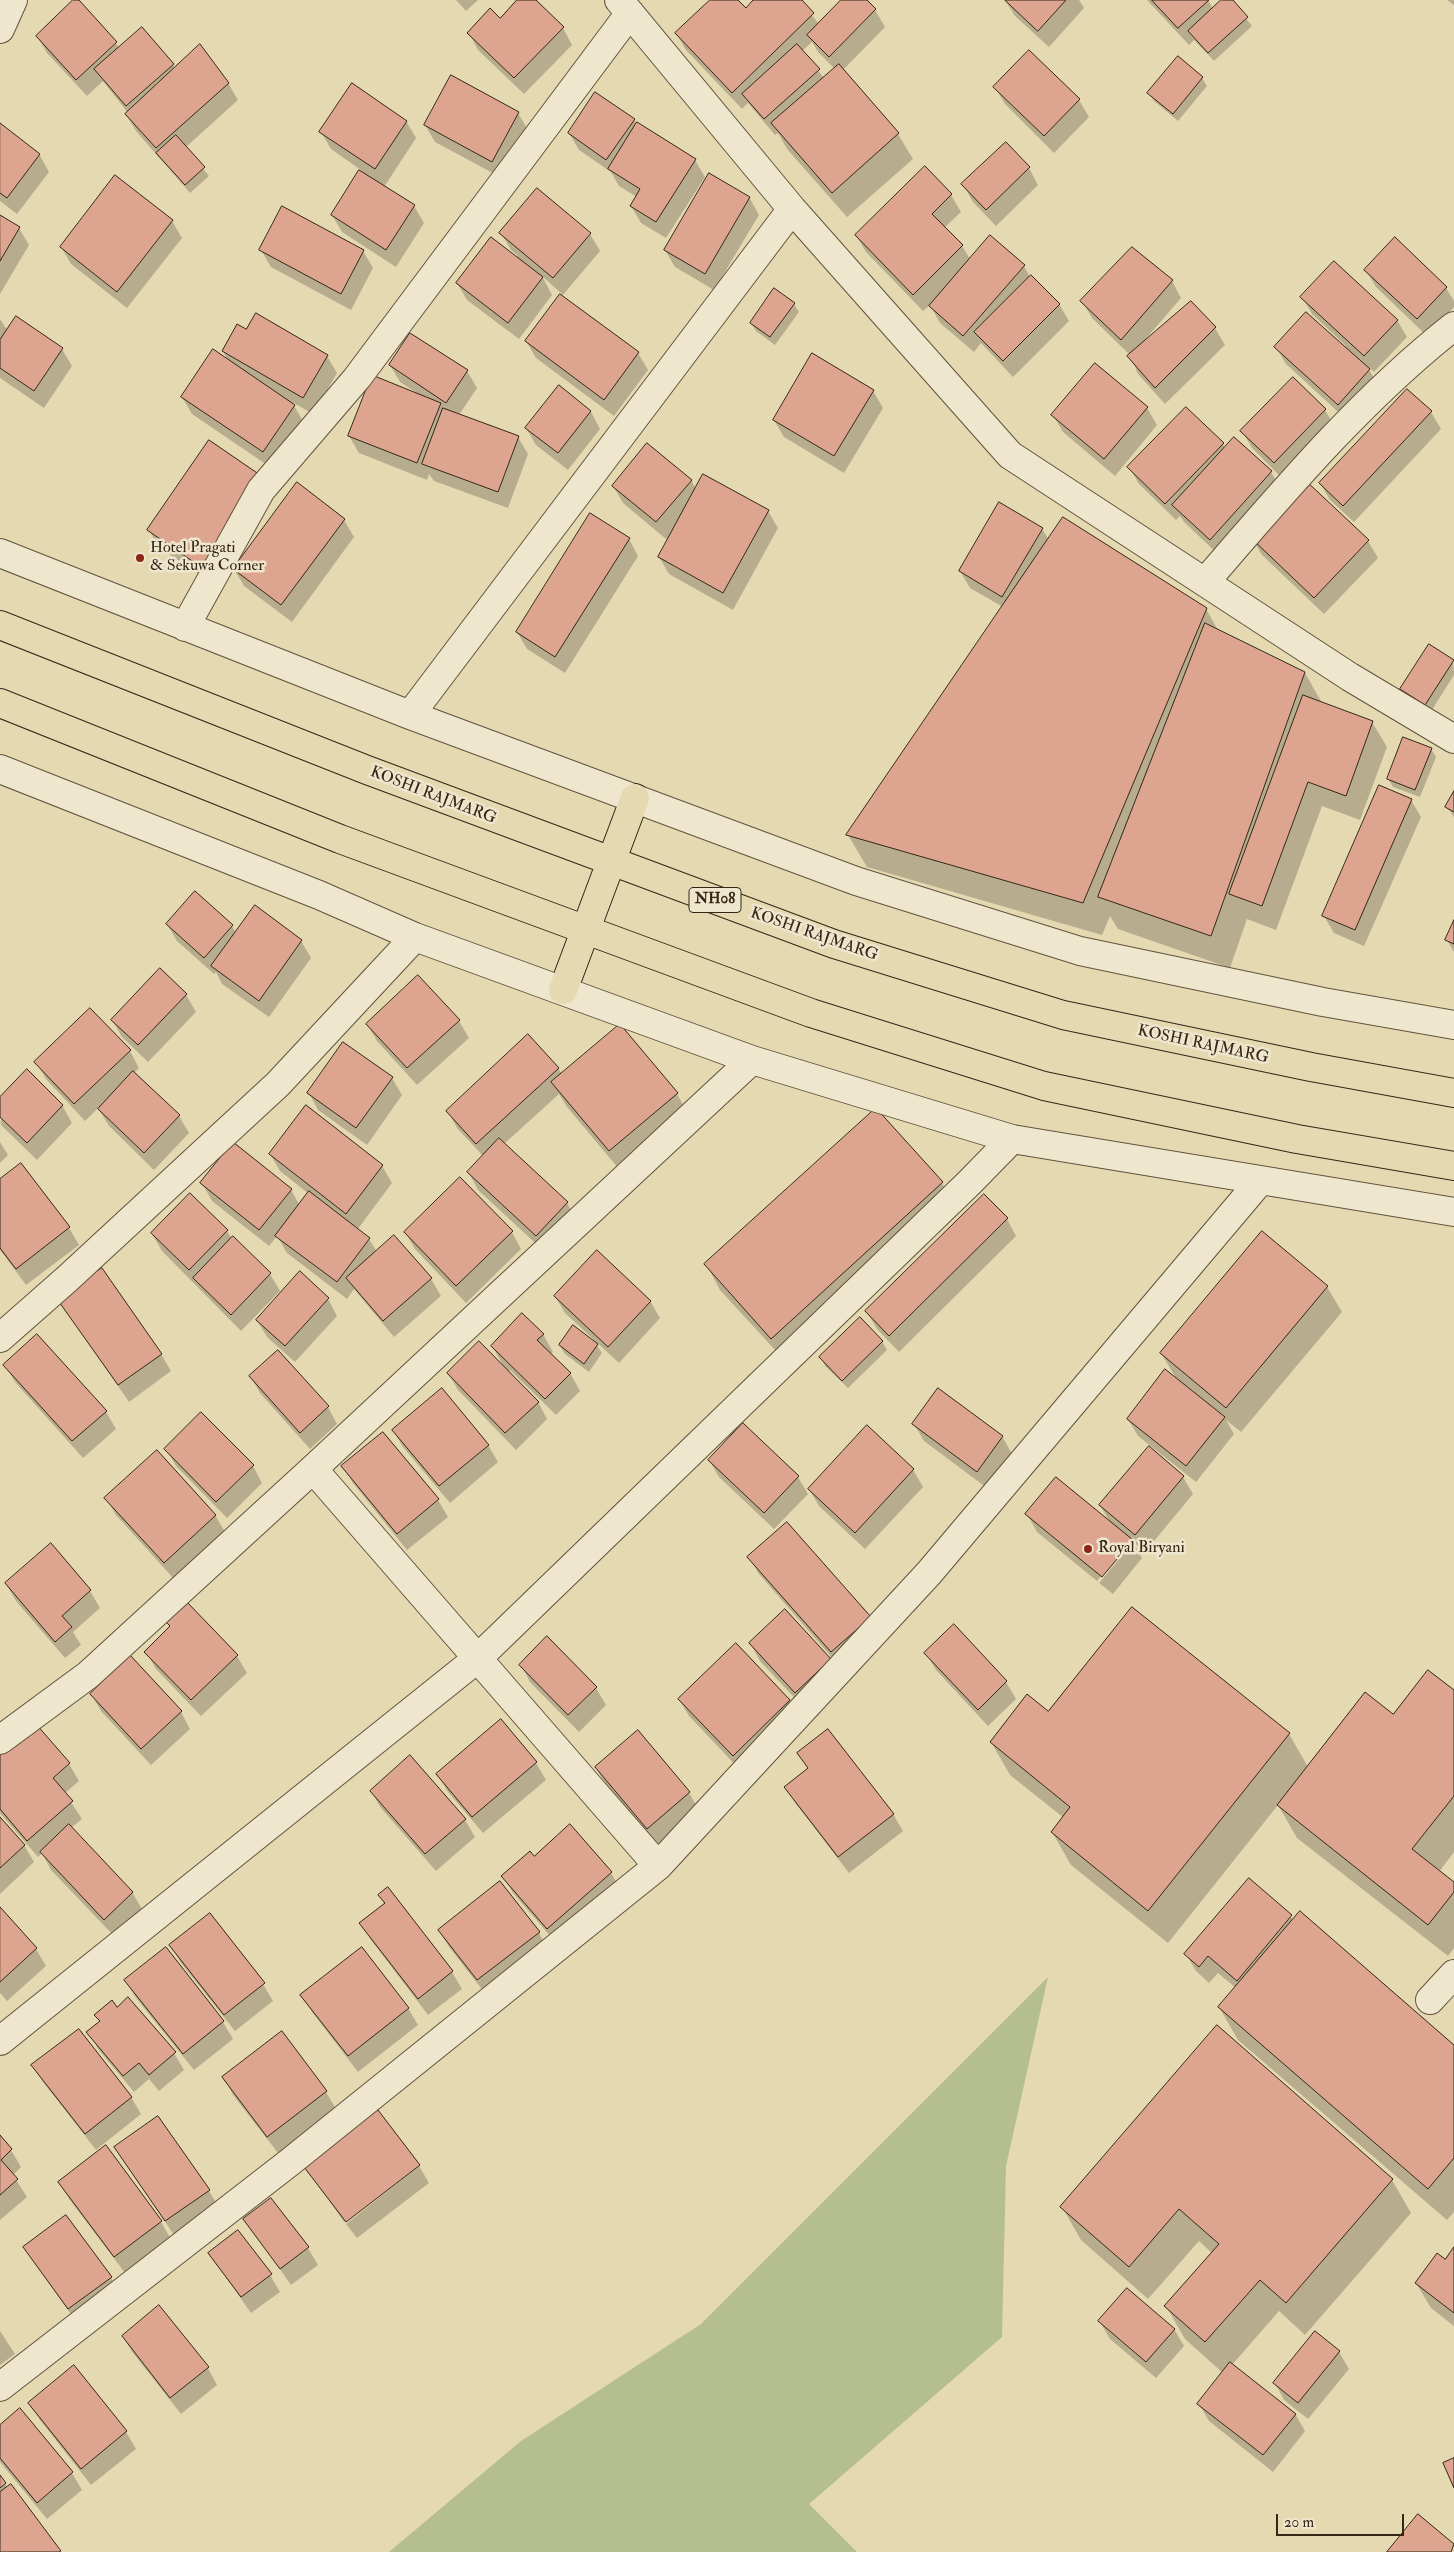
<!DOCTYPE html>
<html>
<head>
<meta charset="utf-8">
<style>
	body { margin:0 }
	#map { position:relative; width:1454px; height:2552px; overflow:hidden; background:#e5d9b2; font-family:"IM FELL Double Pica",serif }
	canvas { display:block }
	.scale { position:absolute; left:1276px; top:2514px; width:128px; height:22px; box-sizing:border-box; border:2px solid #352618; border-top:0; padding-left:6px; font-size:15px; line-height:18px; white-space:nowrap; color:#352618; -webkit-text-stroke:4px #eee6cd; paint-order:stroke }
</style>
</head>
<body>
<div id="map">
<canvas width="1454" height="2552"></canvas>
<div class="scale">20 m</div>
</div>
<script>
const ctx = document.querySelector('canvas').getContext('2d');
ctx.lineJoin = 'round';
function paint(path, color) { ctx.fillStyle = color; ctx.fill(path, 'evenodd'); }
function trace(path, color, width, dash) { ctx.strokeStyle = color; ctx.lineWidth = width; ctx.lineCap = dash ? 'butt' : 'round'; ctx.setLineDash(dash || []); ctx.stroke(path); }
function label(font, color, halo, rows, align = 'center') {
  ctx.font = font + ' "IM FELL Double Pica",serif'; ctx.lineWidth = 5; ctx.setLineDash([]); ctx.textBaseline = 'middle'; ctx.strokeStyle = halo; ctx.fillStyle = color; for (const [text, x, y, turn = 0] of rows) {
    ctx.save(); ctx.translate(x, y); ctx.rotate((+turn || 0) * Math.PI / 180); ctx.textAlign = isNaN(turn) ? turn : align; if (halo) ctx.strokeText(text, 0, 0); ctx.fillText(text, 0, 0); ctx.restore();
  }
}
const green = new Path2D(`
	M1048,1977L1006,2166L1002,2337L809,2504L857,2552H389L521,2441L701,2324Z`);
const shadow = new Path2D(`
	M75,0L120,48L173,65L175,69L228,83L238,100L186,147L209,176L190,193L136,131L126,114L128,113L103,81L87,96L47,53L37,36Z
	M456,0H478L466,11Z
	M518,0H534L563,28L572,45L524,94L478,50L469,33L500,19Z
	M711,0H737L746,10L755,0H800L819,24L843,0H865L875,10L885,27L843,70L898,134L913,159L847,217L787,149L778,133L775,135L748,103L742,109L686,50L676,33ZM812,42L818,52L835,69L824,78L802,51Z
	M1005,0H1079L1084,8L1049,47L1015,16Z
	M1147,0H1208L1213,9L1223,0H1231L1252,26L1214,61L1194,40L1189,45Z
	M1447,0H1454V5Z
	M1029,52L1079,100L1089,117L1054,153L1005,104L995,87Z
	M1202,78L1207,86L1178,121L1154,101L1149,93Z
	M518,113L528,130L502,178L435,142L425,125Z
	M634,120L637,125L695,160L705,177L666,238L641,223L631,206L637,197L619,186L611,172L579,150L569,133Z
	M406,121L416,138L384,187L414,206L424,223L396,267L342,232L332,215L361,170L331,149L321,132Z
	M0,124L39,154L49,172L17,214L0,201Z
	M1029,168L1038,185L996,226L973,202L963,184Z
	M951,195L961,212L944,228L962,246L970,259L1024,266L1030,277L1059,304L1069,321L1013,377L981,343L974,352L940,323L930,305L923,311L866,252L856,235Z
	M749,197L759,215L714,290L675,267L665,250Z
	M0,216L19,228L29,245L0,294Z
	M172,221L182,238L127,308L71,264L61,247Z
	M501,233L590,234L600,251L562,296L638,353L648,370L614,416L536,358L526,341L562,294L542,276L552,295L519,339L467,300L457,283L518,256L511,250Z
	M261,250L363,251L373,268L351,310L271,267Z
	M1366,270L1446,288L1454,301V307L1427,336L1376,287Z
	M1172,281L1181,298L1144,341L1215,328L1225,345L1165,404L1138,374L1130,355L1092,318L1082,301Z
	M1302,297L1397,320L1407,337L1374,372L1367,366L1379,387L1348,421L1286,364L1276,347L1346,346L1312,314Z
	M794,304L799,312L775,345L756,331L751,323Z
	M0,319L8,331L62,349L72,366L44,408L0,378Z
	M247,331L327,356L337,373L313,414L292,402L304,423L273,469L192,414L182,397L228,361L223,351Z
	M390,365L467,371L477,388L459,415L518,437L528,454L508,508L434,481L429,474L427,480L359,453L349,436L417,393L400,382Z
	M559,387L591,412L600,429L568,470L536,445L526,428Z
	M873,391L883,408L844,473L784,437L774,420Z
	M1147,408L1157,425L1115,476L1063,432L1053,415Z
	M1325,410L1335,427L1284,480L1252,448L1242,431Z
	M1431,412L1441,429L1354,522L1330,500L1320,483Z
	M210,442L211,583L159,547L149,530Z
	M1223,444L1225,449L1271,472L1281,489L1220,556L1184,522L1180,516L1176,520L1139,484L1129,467Z
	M691,480L696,489L768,511L778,528L733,610L669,574L659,557L671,535L666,539L623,503L613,486Z
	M344,520L354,537L292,622L244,586L234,569Z
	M1042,529L1049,540L1206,609L1219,632L1305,673L1322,703L1372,722L1387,747L1360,820L1322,806L1276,930L1247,919L1230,968L1118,929L1110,916L1102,935L867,867L848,835L1003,607L970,588L960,571Z
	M1252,538L1368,541L1378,558L1324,614L1262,555Z
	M629,539L638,556L565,673L527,649L517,632Z
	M1453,660L1454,675L1430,713L1406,698L1401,689Z
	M1431,749L1436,757L1420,797L1393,787L1388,779Z
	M1454,794V817L1447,807Z
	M1411,800L1421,817L1364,946L1334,933L1324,916Z
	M195,893L232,926L236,933L301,941L311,958L269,1017L222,984L216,972L214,974L177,941L167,924Z
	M1454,923V952L1447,940Z
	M160,970L186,995L196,1012L148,1062L122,1037L112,1020Z
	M459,1021L469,1038L417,1085L377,1041L367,1024Z
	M130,1051L139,1068L134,1073L179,1116L189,1133L154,1170L109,1126L98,1108L85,1121L46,1079L36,1062Z
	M558,1068L562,1074L677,1094L691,1119L624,1175L567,1107L559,1094L504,1144L567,1203L577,1220L546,1253L478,1190L469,1173L484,1157L457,1128L448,1111Z
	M392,1078L402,1095L367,1145L318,1110L309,1093Z
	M0,1099L62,1105L72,1123L37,1160L1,1125Z
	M306,1107L382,1166L392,1183L357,1230L369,1239L377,1252L431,1279L441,1296L394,1337L354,1289L347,1299L287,1253L277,1236L269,1246L212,1201L202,1183L291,1190L300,1206L309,1194L280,1171L270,1154Z
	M0,1142L8,1155L0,1163Z
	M0,1181L69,1228L79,1245L26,1285L0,1250Z
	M942,1183L956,1208L787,1363L720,1290L706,1264Z
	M190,1195L227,1231L232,1239L270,1274L280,1291L241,1331L162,1251L152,1234Z
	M1007,1219L1016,1236L899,1352L877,1329L867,1312Z
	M405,1232H512L521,1249L466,1303L415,1249Z
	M1327,1287L1342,1312L1241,1432L1226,1420L1234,1434L1196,1482L1138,1436L1128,1419L1177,1380L1161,1353Z
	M555,1296L650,1301L660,1318L619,1363L565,1313Z
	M328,1299L337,1316L295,1362L267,1337L257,1320Z
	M59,1300L161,1354L171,1371L129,1402Z
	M543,1334L553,1352L550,1354L570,1373L580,1391L556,1415L510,1370L508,1372L538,1402L547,1419L516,1450L458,1390L448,1373L504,1367L492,1346Z
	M882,1341L887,1350L848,1388L825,1366L821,1358Z
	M596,1344L602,1353L589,1372L565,1354L560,1346Z
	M5,1365L106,1412L116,1429L83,1458L15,1382Z
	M250,1376L328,1407L337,1424L310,1449L260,1393Z
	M914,1424L1002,1436L1012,1454L987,1488L924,1441Z
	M393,1430L488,1445L498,1462L450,1503L403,1447Z
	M1149,1448L1183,1477L1193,1494L1145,1552L1132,1541L1142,1558L1113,1594L1099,1583L1130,1546L1128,1544L1097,1581L1037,1532L1027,1514L1111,1524L1100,1505Z
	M166,1449L253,1466L262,1483L227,1518L176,1466Z
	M709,1460L798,1477L808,1494L774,1529L719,1477Z
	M343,1466L438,1500L448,1517L407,1550L353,1483Z
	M913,1470L923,1487L865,1549L819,1506L809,1489Z
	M106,1498L215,1515L225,1532L174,1579L116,1515Z
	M787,1523L880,1635L842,1669L759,1574L749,1557Z
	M51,1545L90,1591L100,1608L73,1632L81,1645L65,1658L16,1601L6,1584Z
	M185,1602L237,1656L247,1673L201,1716L156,1669L146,1652L170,1628L167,1621Z
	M1132,1608L1289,1734L1308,1767L1393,1716L1454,1692V1852L1439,1872L1454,1884V1948L1448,1956L1297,1838L1278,1805L1168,1943L1071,1865L1052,1832L1064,1818L1010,1775L991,1742L1049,1713Z
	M954,1626L1006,1682L1016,1699L988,1726L936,1670L926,1653Z
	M547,1638L596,1688L606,1705L579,1732L530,1682L521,1665Z
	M750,1643L830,1659L805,1709L760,1661Z
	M735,1645L789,1701L799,1718L743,1773L689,1716L679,1699Z
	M91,1694L181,1712L190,1729L151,1765L101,1711Z
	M637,1732L689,1793L699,1810L658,1846L606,1785L596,1768Z
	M799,1753L893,1814L903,1831L849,1873L796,1804L786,1787L808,1769Z
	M0,1757L69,1764L79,1781L65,1793L82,1819L71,1828L132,1892L142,1909L114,1936L51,1870L42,1853L38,1857L0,1813Z
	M536,1763L546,1780L483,1833L448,1792L438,1775Z
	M371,1791L465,1820L475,1837L436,1871L381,1808Z
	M0,1819L24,1845L34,1862L0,1894Z
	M534,1858L611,1873L621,1890L558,1945L513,1893L503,1876Z
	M1249,1879L1294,1920L1454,2046V2212L1447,2220L1238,2040L1219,2007L1236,1988L1218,1973L1209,1983L1196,1971L1186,1954Z
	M387,1889L452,1972L462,1989L428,2015L371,1940L361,1923L385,1905L379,1895Z
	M0,1909L36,1949L46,1966L7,2001L0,1993Z
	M439,1930L539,1933L548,1950L488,1997L449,1947Z
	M171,1946L263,1984L273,2001L235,2031L181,1963Z
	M165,1949L223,2022L233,2039L194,2070L136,1998L126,1981Z
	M302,1995L408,2008L418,2025L358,2072L312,2012Z
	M117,2008L174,2053L184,2070L159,2091L149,2079L134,2092L98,2049L88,2032L100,2023L96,2015Z
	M1217,2027L1392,2180L1411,2213L1305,2335L1279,2311L1232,2365L1295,2414L1305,2431L1273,2472L1209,2421L1199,2404L1223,2373L1185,2339L1166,2306L1212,2253L1199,2241L1148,2299L1081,2240L1062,2207Z
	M282,2033L326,2092L336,2109L278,2153L233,2095L224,2078Z
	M33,2065L131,2097L141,2114L96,2150L43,2082Z
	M0,2137L11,2150L21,2167L13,2175L27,2197L0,2220Z
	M115,2147L209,2191L219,2208L176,2238Z
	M418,2165L344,2222L306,2167Z
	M419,2166L429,2183L357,2238L346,2224Z
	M60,2183L161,2222L171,2239L125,2273L70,2200Z
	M271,2200L308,2248L318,2265L291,2285L245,2219Z
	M24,2247L111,2278L121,2295L79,2326Z
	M1454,2249V2326L1431,2308L1416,2283L1445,2260Z
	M209,2253L270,2275L280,2292L251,2313Z
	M1100,2322L1174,2329L1184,2346L1156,2378L1110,2339Z
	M0,2331L15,2354L0,2365Z
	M1315,2332L1339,2352L1349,2369L1308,2419L1284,2400L1275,2383Z
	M123,2336L208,2368L217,2385L181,2414L133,2353Z
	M30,2403L126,2432L136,2449L91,2485L40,2420Z
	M0,2427L72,2473L82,2490L47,2519L0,2462Z
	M0,2477L8,2488L11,2486L60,2552H0Z`);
const building = new Path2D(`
	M73,0H79L117,42L76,80L36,36Z
	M517,0H536L564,27L514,78L467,33L490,8L500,18Z
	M710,0H738L746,8L753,0H802L814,13L732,93L675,33Z
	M841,0H867L876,9L829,57L807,35Z
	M1005,0H1066L1038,31Z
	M1152,0H1209L1178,28Z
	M1221,0H1233L1248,17L1208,53L1188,31Z
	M142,27L174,64L126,106L94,69Z
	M200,44L229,83L156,148L125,114Z
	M797,44L820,69L764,119L742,94Z
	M1029,50L1080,99L1044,136L993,87Z
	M1178,56L1203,77L1173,114L1147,93Z
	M839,64L899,133L832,193L771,123Z
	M451,75L519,112L492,162L424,125Z
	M352,83L407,121L375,169L319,132Z
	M595,92L635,119L606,160L568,133Z
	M637,122L696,159L656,222L630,206L640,189L608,169Z
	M0,123L40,154L7,198L0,193Z
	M176,135L205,167L185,185L156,153Z
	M1006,142L1030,167L986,210L961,184Z
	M925,166L952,194L932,214L963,245L913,295L855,235Z
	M359,170L415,205L386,250L331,215Z
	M709,173L750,197L705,274L664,250Z
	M115,175L173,220L117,292L60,247Z
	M537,188L591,233L553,278L499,233Z
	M282,206L364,250L341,294L259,250Z
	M0,215L20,227L0,261Z
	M990,235L1025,265L963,336L929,306Z
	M491,237L543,277L508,323L456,283Z
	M1395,237L1447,287L1417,319L1364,270Z
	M1132,247L1173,280L1121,340L1080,301Z
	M1334,261L1398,320L1364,356L1300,297Z
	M1031,275L1060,304L1003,361L974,332Z
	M774,288L795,303L770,337L750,323Z
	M560,294L639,352L604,400L525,341Z
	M1191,301L1216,327L1155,388L1127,356Z
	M1306,312L1370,369L1338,405L1274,347Z
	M256,313L328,355L303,398L222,351L237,324L246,329Z
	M16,316L63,348L34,391L0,368V340Z
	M410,333L468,370L446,403L389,365Z
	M213,349L295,405L263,452L181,397Z
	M812,353L874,390L834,456L773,420Z
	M1095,363L1148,407L1104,459L1051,415Z
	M372,375L441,403L417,463L348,436Z
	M1293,377L1326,409L1274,463L1240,431Z
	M559,385L591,411L558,453L525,428Z
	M1407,389L1432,411L1343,506L1319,483Z
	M1186,407L1224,443L1165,504L1127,467Z
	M443,408L519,436L498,492L422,464Z
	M1234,437L1272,471L1210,540L1172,505Z
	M209,440L263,477L201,567L147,530Z
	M647,443L692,480L656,522L612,486Z
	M703,474L769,510L723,593L658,557Z
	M1305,480L1369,540L1314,598L1250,537Z
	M297,482L345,519L281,605L233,569Z
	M999,502L1043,528L1002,597L959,571Z
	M590,513L630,538L555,657L516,632Z
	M1063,517L1207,608L1083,903L846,835Z
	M1205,623L1305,672L1211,936L1098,897Z
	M1429,644L1454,660L1425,705L1400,689Z
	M1303,695L1373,721L1346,796L1308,782L1262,906L1229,894Z
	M1403,737L1432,748L1415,790L1387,779Z
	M1379,785L1412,799L1355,930L1322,916Z
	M1454,791V812L1445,807Z
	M195,891L233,925L204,958L166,924Z
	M255,905L302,940L259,1001L211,966Z
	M1454,920V944L1445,940Z
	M160,968L187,994L138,1045L111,1020Z
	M418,975L460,1020L407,1068L366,1024Z
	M90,1008L131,1050L74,1104L34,1062Z
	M620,1024L678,1093L609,1151L551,1082Z
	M528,1034L559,1068L476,1144L446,1111Z
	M343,1042L393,1077L356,1128L307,1093Z
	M27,1069L63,1105L27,1143L0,1117V1097Z
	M133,1071L180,1115L144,1153L98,1109Z
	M306,1105L383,1165L346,1214L269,1154Z
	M876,1108L943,1182L771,1339L704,1264Z
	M499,1138L568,1202L536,1236L467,1172Z
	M233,1142L292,1189L259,1230L200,1183Z
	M21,1163L70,1227L16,1269L0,1248V1179Z
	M460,1177L513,1231L456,1286L404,1232Z
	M309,1191L370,1238L337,1282L275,1236Z
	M190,1193L228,1230L189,1270L151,1233Z
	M984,1194L1008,1218L889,1336L865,1311Z
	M1262,1231L1328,1286L1226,1408L1160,1353Z
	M394,1235L432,1278L383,1321L346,1278Z
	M233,1236L271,1273L231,1315L193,1278Z
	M597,1250L651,1301L608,1347L554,1296Z
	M102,1268L162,1354L118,1385L57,1299Z
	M300,1271L329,1298L285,1346L256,1320Z
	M522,1313L544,1334L537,1340L571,1373L545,1399L491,1346Z
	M860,1317L883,1341L842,1381L819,1357Z
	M573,1325L598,1344L584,1364L559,1345Z
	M37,1334L107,1411L72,1441L3,1365Z
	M479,1341L539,1402L505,1433L447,1373Z
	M278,1350L329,1406L300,1433L249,1376Z
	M1165,1369L1225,1417L1186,1466L1127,1419Z
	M442,1388L489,1445L439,1486L392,1430Z
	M938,1388L1003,1436L977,1472L912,1424Z
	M201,1412L254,1465L216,1502L164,1449Z
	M743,1423L799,1476L764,1513L708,1460Z
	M867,1425L914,1469L855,1533L808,1489Z
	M383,1432L439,1499L397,1534L341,1466Z
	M1149,1446L1184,1476L1135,1535L1099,1505Z
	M157,1450L216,1515L164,1563L104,1498Z
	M1056,1477L1133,1540L1102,1577L1025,1514Z
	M787,1522L871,1617L831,1652L747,1557Z
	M51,1543L91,1590L62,1616L72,1627L55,1642L5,1583Z
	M185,1600L238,1655L191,1700L144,1652L170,1626L165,1621Z
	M1132,1607L1290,1733L1148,1911L1051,1832L1070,1807L990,1742L1027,1694L1048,1711Z
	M785,1609L831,1659L795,1693L749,1643Z
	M954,1624L1007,1681L978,1710L924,1653Z
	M547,1636L597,1687L568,1715L519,1665Z
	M736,1643L790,1700L733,1756L678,1699Z
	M130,1655L182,1711L141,1749L90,1694Z
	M1428,1670L1454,1690V1796L1412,1849L1454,1882V1892L1428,1925L1277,1805L1365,1692L1393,1714Z
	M501,1719L537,1762L472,1817L436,1774Z
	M36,1724L70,1763L53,1778L73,1801L27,1841L0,1809V1755Z
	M828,1729L894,1814L838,1857L784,1787L808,1768L797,1753Z
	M638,1730L690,1792L647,1829L595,1767Z
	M410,1755L466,1819L425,1854L370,1791Z
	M0,1817L25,1845L0,1868Z
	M69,1824L133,1892L104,1920L40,1852Z
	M570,1824L612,1872L547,1929L501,1876L530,1851L534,1856Z
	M1249,1878L1292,1915L1237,1981L1208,1956L1199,1967L1184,1954Z
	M500,1881L540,1932L477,1980L438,1930Z
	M388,1887L453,1971L418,1999L359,1923L385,1903L378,1895Z
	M0,1907L37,1948L0,1982Z
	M1300,1911L1454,2045V2158L1428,2189L1218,2007Z
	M210,1913L265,1983L224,2015L169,1945Z
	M166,1947L224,2021L183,2054L124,1980Z
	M362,1947L409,2008L348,2056L300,1995Z
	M128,1997L176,2052L149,2075L139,2063L123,2076L86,2032L100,2021L94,2015L112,2000L117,2007Z
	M1217,2025L1393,2179L1286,2303L1260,2280L1205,2342L1164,2306L1219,2244L1179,2209L1129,2267L1060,2207Z
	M79,2029L132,2097L85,2134L31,2065Z
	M282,2031L327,2091L267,2137L222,2077Z
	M378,2110L420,2165L346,2222L304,2167Z
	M158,2116L210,2190L165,2221L114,2147Z
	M0,2135L12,2149L1,2160L18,2179L0,2195Z
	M106,2145L162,2221L114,2257L58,2182Z
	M271,2198L309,2247L280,2269L243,2219Z
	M66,2215L112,2277L68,2309L23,2247Z
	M238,2230L272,2274L241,2297L208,2253Z
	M1454,2247V2313L1415,2283L1437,2253L1445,2259Z
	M1127,2288L1175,2329L1146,2362L1098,2321Z
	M159,2305L209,2367L170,2398L122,2336Z
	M1315,2331L1340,2351L1298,2403L1273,2383Z
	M1230,2362L1296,2414L1263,2455L1197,2404Z
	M74,2365L127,2431L81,2469L28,2403Z
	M20,2408L73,2472L37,2503L0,2458V2425Z
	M1454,2458V2488L1443,2463Z
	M0,2475L6,2483L0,2488Z
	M11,2484L61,2551L59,2552H0V2492Z
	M1418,2514L1454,2544L1451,2552H1387Z`);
const street = new Path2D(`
	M619,0L792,209L1010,455L1350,677L1454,739
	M0,29L13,0
	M0,553L410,715L856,881L1080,951L1323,1002L1454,1025
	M1205,582C1283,492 1360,400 1454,326
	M185,627L261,490L357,378L630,13
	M410,715L792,209
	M0,769L319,895L415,937L752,1060L1012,1139L1454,1212
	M0,1338L67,1279L278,1084L415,937
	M313,1469L658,1866
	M0,1740L88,1675L313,1469L752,1060
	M1430,2000L1454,1974
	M0,2041L478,1658L970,1182L1012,1139
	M0,2387L290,2162L658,1866L929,1573L1260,1181`);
const primary = new Path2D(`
	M0,625L367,770L834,944L1063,1015L1311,1067L1454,1093
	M0,703L340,839L811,1013L1044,1086L1297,1139L1454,1166
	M563,990L635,798`);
const markers = [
	[140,558,5,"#8f2418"],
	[1088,1549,5,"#8f2418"]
];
const shields = [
	[715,900,52]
];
const shieldNames = [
	["NH08",715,900]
];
const poiNames = [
	["Hotel Pragati",150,549],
	["& Sekuwa Corner",150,567],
	["Royal Biryani",1098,1549]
];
const streetNames = [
	["KOSHI RAJMARG",433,796,21],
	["KOSHI RAJMARG",814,935,19],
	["KOSHI RAJMARG",1203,1045,12]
];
paint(green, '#b4bf8d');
paint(shadow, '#0003');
paint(building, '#dda590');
trace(building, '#352618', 1);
trace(street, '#61533e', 30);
trace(primary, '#352618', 30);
trace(street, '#eee6cd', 28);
trace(primary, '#e5d9b2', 28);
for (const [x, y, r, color] of markers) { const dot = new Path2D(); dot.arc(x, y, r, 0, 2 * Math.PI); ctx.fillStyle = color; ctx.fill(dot); trace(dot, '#eee6cd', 2); }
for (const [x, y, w] of shields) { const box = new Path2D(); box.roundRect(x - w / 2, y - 12.5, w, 25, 4); ctx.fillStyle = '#eee6cd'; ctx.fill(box); trace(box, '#352618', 1); }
label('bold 15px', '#352618', null, shieldNames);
label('16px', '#352618', '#eee6cd', poiNames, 'left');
label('16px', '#352618', '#eee6cd', streetNames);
</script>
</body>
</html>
